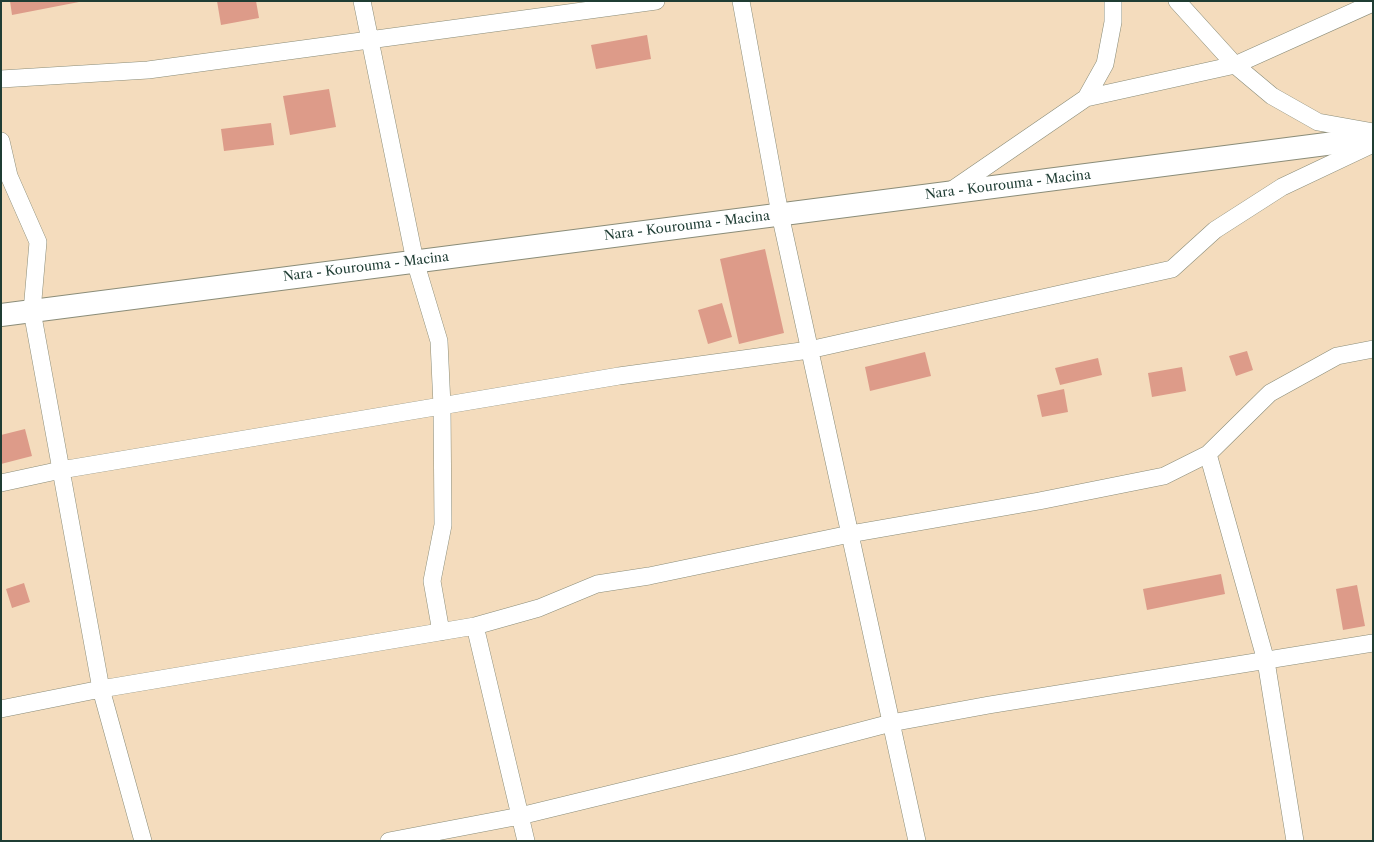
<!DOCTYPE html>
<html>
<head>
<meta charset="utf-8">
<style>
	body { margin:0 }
	#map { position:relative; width:1374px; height:842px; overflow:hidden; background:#f4dcbd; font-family:"Libre Caslon Text",serif }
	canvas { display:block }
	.frame { position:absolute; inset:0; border:2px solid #1f3d34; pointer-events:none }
</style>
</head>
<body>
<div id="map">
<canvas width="1374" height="842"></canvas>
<div class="frame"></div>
</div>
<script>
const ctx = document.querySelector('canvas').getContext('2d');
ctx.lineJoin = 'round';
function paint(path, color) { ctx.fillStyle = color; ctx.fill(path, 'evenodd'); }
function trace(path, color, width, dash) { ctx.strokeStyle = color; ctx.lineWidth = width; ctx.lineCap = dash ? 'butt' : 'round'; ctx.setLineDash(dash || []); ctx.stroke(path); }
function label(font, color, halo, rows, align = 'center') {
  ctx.font = font + ' "Libre Caslon Text",serif'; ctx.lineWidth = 3.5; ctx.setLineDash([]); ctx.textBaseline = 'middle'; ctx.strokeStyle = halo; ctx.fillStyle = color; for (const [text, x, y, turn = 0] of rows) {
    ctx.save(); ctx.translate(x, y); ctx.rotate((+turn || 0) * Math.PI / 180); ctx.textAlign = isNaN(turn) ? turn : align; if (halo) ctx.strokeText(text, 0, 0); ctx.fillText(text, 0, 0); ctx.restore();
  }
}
const building = new Path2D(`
	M10,1H79V2L12,15Z
	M217,1H256L259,18L221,25Z
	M647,35L651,59L596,69L591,45Z
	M329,89L336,127L290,135L283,96Z
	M271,123L274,145L224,151L221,129Z
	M765,249L784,333L739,344L720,259Z
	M722,303L732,337L708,344L698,310Z
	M1247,351L1253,370L1236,376L1229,356Z
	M925,352L931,376L870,391L865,367Z
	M1098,358L1102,375L1060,385L1055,368Z
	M1182,367L1186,391L1152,397L1148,373Z
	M1064,389L1068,412L1042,417L1037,395Z
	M25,429L32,456L1,464V435Z
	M1221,574L1225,594L1147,610L1143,589Z
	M24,583L30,602L12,608L6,589Z
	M1357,585L1365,626L1343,630L1336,589Z`);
const street = new Path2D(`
	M362,1L415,261L439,341L442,406L443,525L432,581L441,632
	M741,1L780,214L917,841
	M1177,1L1235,65L1272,96L1318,122L1373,132
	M1,79L148,70L656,1
	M1086,98L1105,64L1113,22V1
	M1,141L9,176L38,242L32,311L101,689L143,841
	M949,192L1086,98L1235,65L1373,3
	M1208,454L1266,661L1295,841
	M1,483L61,470L619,376L809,350L1172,269L1215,230L1282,187L1373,144
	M475,626L526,841
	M1,709L101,689L475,626L539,608L597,584L649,576L850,534L1039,501L1164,476L1208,454L1270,393L1337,356L1373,349
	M389,841L520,816L738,763L891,723L989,705L1373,643`);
const secondary = new Path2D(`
	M1,315L1373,138`);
const streetNames = [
	["Nara - Kourouma - Macina",1008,185,-7],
	["Nara - Kourouma - Macina",687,226,-7],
	["Nara - Kourouma - Macina",366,267,-7]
];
paint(building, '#dd9b89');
trace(street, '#8a8c78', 18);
trace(secondary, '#8a8c78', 24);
trace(street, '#fff', 17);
trace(secondary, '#fff', 22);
label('13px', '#1f3d34', '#fff', streetNames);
</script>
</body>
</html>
